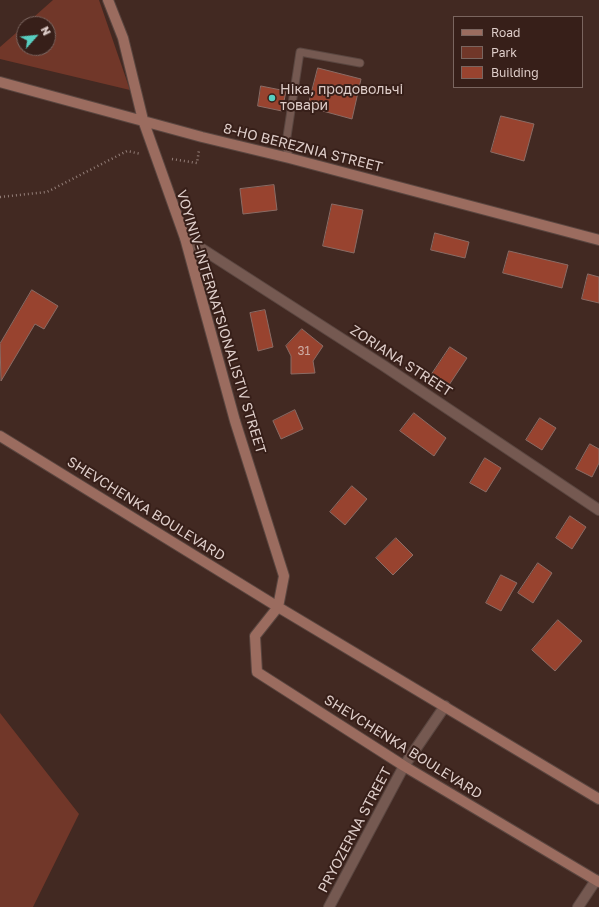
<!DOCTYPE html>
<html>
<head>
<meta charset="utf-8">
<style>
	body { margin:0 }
	#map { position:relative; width:599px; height:907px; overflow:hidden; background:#422922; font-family:"Golos Text",sans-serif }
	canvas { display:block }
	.legend { position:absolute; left:453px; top:16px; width:130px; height:72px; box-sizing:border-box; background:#371f19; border:1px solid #7a655f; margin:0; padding:5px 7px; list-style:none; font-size:12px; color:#decdc9 }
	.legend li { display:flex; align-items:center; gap:8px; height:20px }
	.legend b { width:20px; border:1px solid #7a655f }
	.north { position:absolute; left:16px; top:16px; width:40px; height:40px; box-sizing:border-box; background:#371f19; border:1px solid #7a655f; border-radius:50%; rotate:63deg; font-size:11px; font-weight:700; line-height:16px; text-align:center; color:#decdc9 }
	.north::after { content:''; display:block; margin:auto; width:14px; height:18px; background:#58cec0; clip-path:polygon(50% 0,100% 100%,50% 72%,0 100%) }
</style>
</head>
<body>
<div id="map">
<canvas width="599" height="907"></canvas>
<ul class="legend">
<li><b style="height:5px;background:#9b6c5f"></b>Road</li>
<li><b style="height:11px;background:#713729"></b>Park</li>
<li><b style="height:11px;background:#98432f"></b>Building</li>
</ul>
<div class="north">N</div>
</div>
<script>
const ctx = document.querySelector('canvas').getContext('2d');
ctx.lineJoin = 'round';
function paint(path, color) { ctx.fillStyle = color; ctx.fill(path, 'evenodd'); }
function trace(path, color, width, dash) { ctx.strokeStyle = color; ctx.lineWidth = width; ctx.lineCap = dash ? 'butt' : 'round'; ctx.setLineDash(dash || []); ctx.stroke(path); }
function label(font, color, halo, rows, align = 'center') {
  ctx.font = font + ' "Golos Text",sans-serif'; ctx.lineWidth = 4; ctx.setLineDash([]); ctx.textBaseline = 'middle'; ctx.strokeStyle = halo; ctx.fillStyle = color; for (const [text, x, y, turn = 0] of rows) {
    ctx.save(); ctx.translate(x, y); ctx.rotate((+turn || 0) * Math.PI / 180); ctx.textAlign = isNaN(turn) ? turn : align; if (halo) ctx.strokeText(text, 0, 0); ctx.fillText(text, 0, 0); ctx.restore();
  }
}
const green = new Path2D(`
	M53,0H99L130,90L0,59V47L24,26V48H48V24H26Z
	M0,713L79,814L33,907H0Z`);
const building = new Path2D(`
	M318,68L361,79L352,119L308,107Z
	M261,86L286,91L282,111L258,106Z
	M501,116L534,124L524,161L491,152Z
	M274,185L277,210L243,214L240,189Z
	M332,204L363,210L354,253L323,246Z
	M435,233L469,242L465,258L431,250Z
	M509,251L568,265L562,288L503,273Z
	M588,274L599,277V303L582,299Z
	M32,290L58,306L44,329L35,324L1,381L0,344Z
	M265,310L273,347L258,351L250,313Z
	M302,329L323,346L313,361L315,373L291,374V356L286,346Z
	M450,347L467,358L449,385L432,374Z
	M295,410L303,429L281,439L273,421Z
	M414,413L446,438L434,456L400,431Z
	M540,418L556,428L542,450L526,440Z
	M590,444L599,449V463L592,477L576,469Z
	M485,458L501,468L486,492L470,483Z
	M352,486L367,499L345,525L330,512Z
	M570,516L586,527L572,549L556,538Z
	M396,538L413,555L393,575L376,558Z
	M538,563L552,573L533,603L518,593Z
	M501,575L517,583L501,611L486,603Z
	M558,620L582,641L555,671L532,650Z`);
const path = new Path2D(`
	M172,159L197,163L199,150
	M0,197L47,192L127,151L141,154`);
const lane = new Path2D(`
	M289,158L286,143L300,52L360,63`);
const street = new Path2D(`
	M185,238L384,366L599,510
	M329,907L404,766L445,706
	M578,907L596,880`);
const secondary = new Path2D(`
	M108,0L123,38L143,120L185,238L235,421L284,576L278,607L255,636L257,672L404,766L599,882
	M0,82L202,137L289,158L599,240
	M0,436L278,607L599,799`);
const markers = [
	[272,98,4,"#58cec0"]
];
const numberNames = [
	["31",304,351]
];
const poiNames = [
	["Ніка, продовольчі",280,90],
	["товари",280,106]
];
const streetNames = [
	["8-HO BEREZNIA STREET",303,148,14],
	["VOYINIV-INTERNATSIONALISTIV STREET",221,322,73],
	["ZORIANA STREET",401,361,33],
	["SHEVCHENKA BOULEVARD",146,509,32],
	["SHEVCHENKA BOULEVARD",403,747,32],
	["PRYOZERNA STREET",355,830,-62]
];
paint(green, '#713729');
paint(building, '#98432f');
trace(building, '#8a6c65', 1);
trace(lane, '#5a4640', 9);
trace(street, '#5a4640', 12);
trace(secondary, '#5a4640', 12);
trace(path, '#937e78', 2.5, [1, 3]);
trace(lane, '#755951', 7);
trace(street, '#755951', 10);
trace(secondary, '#9b6c5f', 10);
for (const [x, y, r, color] of markers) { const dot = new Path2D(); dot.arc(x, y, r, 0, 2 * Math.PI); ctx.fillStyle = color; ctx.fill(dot); trace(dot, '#371f19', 1.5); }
label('12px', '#ccaaa2', null, numberNames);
label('14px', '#decdc9', '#371f19', poiNames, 'left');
label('14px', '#decdc9', '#371f19', streetNames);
</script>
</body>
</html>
